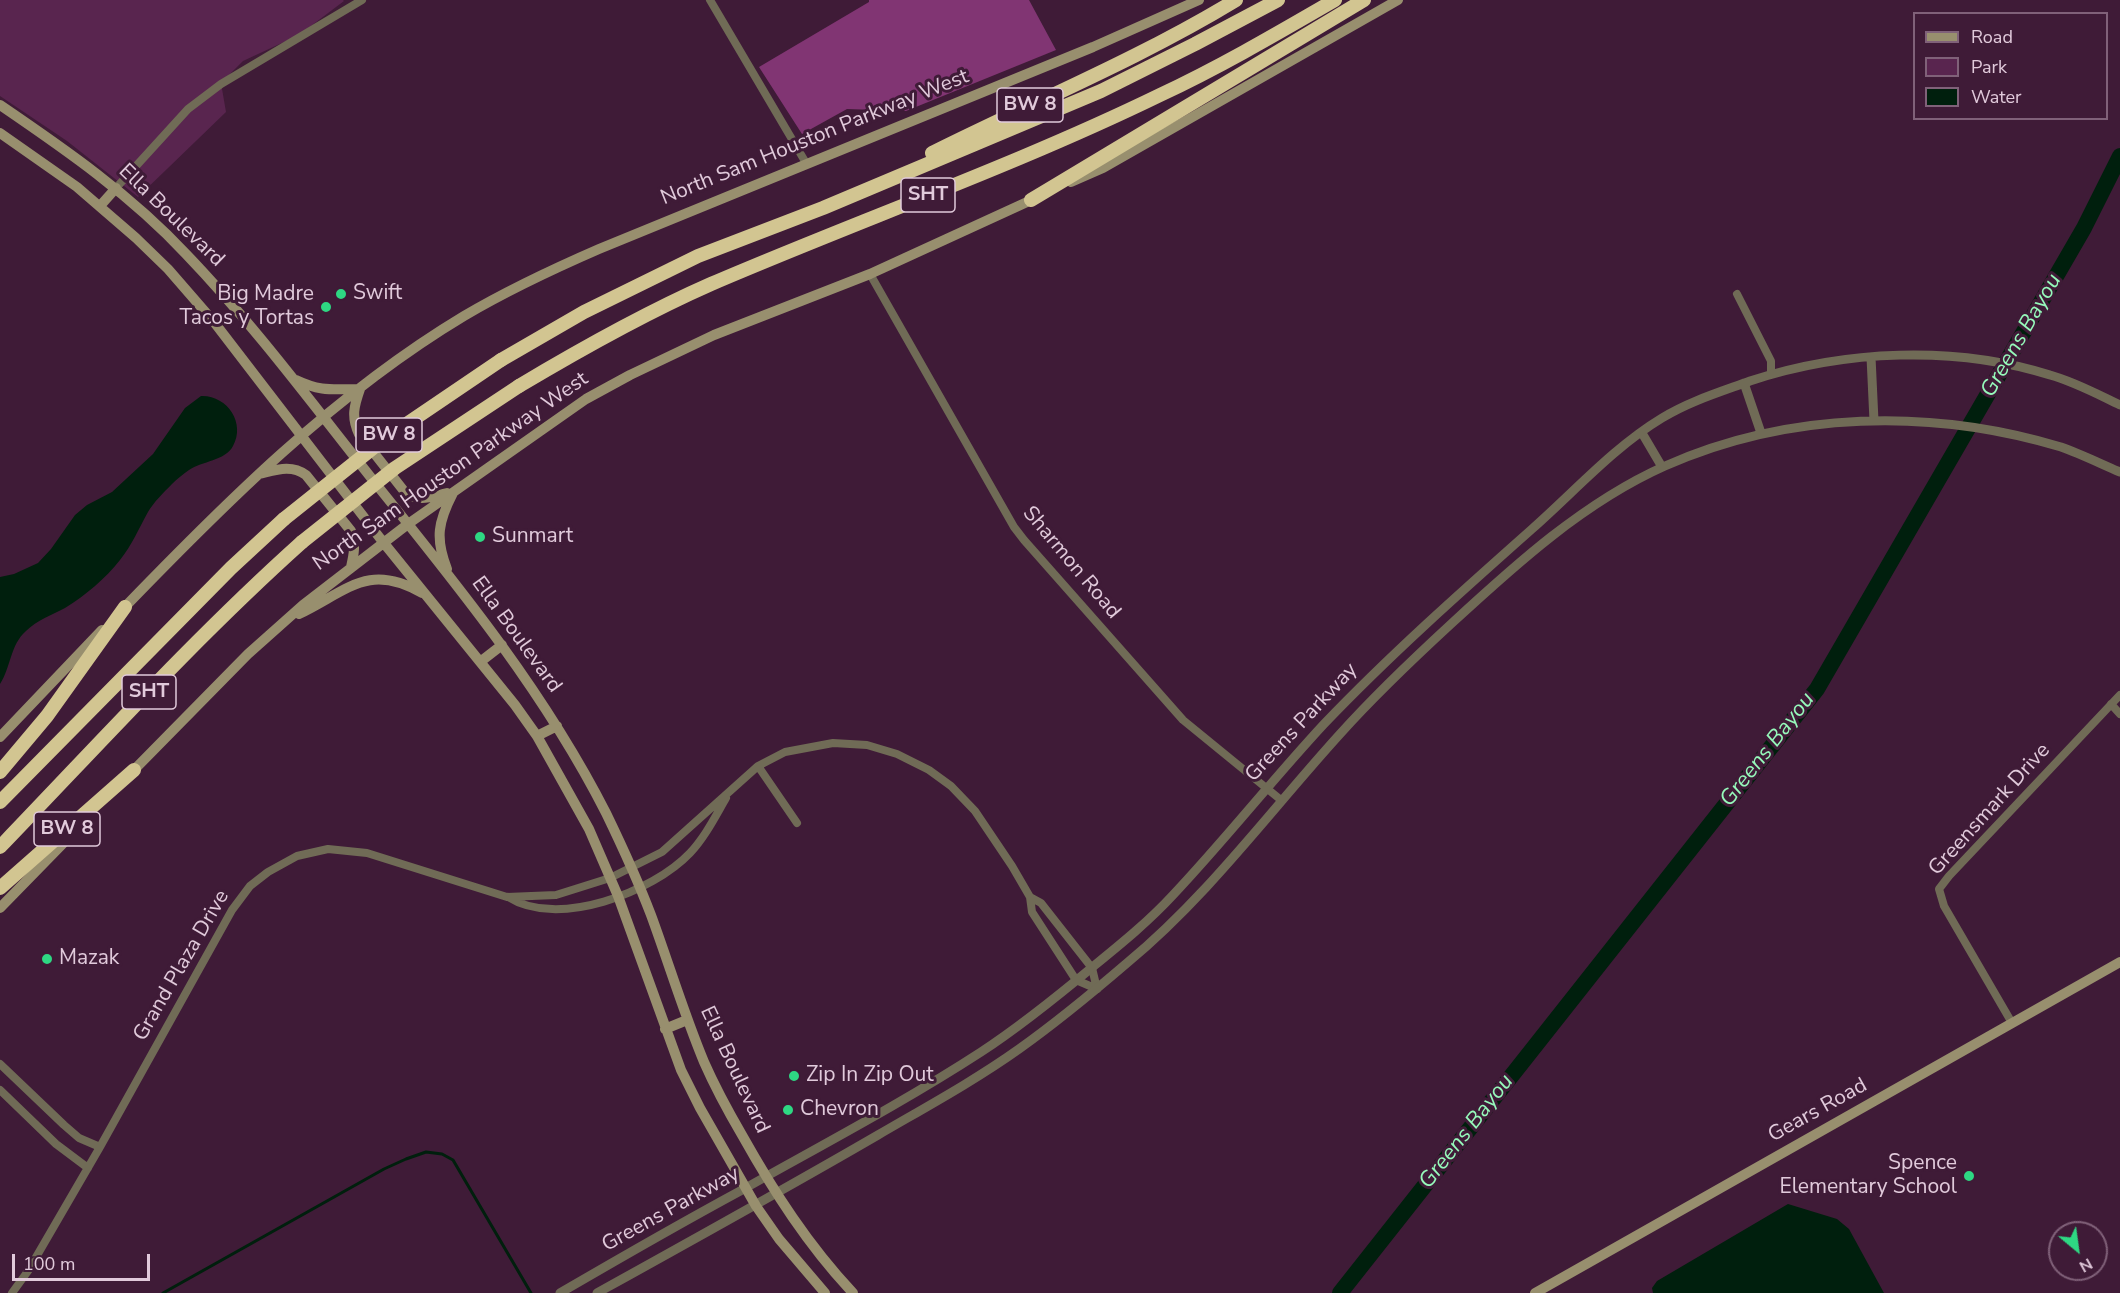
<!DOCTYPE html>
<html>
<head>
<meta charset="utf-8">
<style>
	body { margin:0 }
	#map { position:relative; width:2120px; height:1293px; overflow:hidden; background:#3f1b37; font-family:"Nunito Sans",sans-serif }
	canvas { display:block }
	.legend { position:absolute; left:1913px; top:12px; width:195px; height:108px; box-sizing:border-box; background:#3f1b37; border:2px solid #806179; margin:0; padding:8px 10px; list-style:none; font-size:18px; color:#e1cadb }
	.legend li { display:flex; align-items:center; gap:12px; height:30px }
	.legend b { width:30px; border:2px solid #806179 }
	.north { position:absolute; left:2048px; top:1221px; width:60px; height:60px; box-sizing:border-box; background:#3f1b37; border:2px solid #806179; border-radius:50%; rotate:151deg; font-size:16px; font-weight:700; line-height:24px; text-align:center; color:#e1cadb }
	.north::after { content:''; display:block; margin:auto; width:21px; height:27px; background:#2ed883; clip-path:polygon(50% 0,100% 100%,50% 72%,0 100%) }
	.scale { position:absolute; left:12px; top:1254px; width:138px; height:27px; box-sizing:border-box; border:3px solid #e1cadb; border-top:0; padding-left:8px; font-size:18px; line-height:21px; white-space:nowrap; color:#e1cadb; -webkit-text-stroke:4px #3f1b37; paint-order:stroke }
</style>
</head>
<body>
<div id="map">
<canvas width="2120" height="1293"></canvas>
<ul class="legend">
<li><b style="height:8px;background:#988f6e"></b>Road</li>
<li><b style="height:16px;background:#59254f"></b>Park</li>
<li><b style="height:16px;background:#001f0d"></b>Water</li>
</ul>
<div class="north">N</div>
<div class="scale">100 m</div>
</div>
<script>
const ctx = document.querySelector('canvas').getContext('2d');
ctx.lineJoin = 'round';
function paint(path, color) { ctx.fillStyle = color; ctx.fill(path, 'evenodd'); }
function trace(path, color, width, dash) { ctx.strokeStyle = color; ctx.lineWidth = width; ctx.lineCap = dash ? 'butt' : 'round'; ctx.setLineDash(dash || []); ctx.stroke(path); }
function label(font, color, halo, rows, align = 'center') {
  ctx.font = font + ' "Nunito Sans",sans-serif'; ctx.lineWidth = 6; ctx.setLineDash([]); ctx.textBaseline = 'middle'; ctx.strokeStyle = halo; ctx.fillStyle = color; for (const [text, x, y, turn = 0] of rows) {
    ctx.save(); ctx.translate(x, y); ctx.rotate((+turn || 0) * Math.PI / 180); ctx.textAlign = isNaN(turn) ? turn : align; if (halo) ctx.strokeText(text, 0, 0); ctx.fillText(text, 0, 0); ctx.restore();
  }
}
const green = new Path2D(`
	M0,0H343L344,1L299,35L243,61L221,83L226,112L138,197L67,141L0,96Z`);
const forest = new Path2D(`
	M869,0H1029L1056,50L906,111L847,109L802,134L759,67L869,2Z`);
const water = new Path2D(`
	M201,396C227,395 246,423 233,446C225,461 202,461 189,470C183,474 177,479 172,484C163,493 154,502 148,512C139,528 132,545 120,560C105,579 86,595 65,608C52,615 37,620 26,631C10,645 11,667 0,684V577L14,574L38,563L51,549L75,515L87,505L112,492L153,454L185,408Z
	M1788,1204L1837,1219L1849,1229L1884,1293H1653L1652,1288L1657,1281Z`);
const stream = new Path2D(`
	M163,1293L384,1169L406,1159L426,1152L442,1154L453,1160L531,1293`);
const river = new Path2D(`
	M1340,1293L1817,689L2084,228L2120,156`);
const minor = new Path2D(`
	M710,0L806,163
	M116,188L188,109L221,84L362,0
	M870,274L1014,527L1024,540L1183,720L1281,800
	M1737,294L1771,361V374
	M2111,704L2120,714
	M758,766L797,823
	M508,897C558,929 653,892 690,853C705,837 715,817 726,798
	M1030,897L1041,903L1092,968L1097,989
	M2012,1023L1944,906L1939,889L1949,876L2120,695
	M0,1064L64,1125L79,1138L100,1147
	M0,1090L56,1144L88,1168
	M12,1293L28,1271L100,1147L232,910L250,886L268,872L297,856L328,849L367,853L507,897L556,895L610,878L662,852L758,766L785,752L833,743L867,745L897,754L929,770L951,786L975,811L1012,866L1030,897L1032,912L1076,980L1097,989`);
const tertiary = new Path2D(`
	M1871,357L1874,421
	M1744,383L1761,433
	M1642,433L1662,467
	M560,1293C620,1258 681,1223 742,1190C822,1145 904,1102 981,1052C1021,1026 1059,995 1095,965C1122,943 1149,921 1173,895C1225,840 1272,780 1324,724C1390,655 1461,592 1532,529C1575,491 1614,447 1662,418C1690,401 1720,392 1750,381C1844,350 1955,345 2050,375C2075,382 2097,394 2120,405
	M597,1293C691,1241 785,1189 878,1135C926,1107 974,1081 1019,1049C1057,1022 1092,993 1127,963C1208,896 1270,811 1340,734C1375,695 1413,659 1451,624C1515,565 1584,502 1665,466C1789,411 1931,408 2061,447C2081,454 2101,464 2120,472`);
const secondary = new Path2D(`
	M0,105C66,150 131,195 186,254C256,327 317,410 380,489C463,592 546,695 606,813C622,846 638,881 651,915C669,964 684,1014 704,1062C715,1087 728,1111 742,1135C774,1192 808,1245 853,1293
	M0,133L77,187L136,238L168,269L214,322L383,542L515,705L537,736L589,829L618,896L681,1070L700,1108L756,1206L779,1239L825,1293
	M1071,182L1103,168L1398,0
	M100,206L116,188
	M296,380C321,392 333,389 360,389
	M360,389C354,406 351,417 359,434L404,491C419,503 430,497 447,493
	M259,474C276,470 291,464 306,475L351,531C356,544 354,554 351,567
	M447,569C435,538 438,522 453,493
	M119,613C225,503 334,394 464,316C508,290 553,269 599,249L1093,47L1199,0
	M299,614C347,591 368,562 422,593
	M480,662L502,645
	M537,736L557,726
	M0,737L102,630
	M129,775L248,654L303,605L408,524L586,399L630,375L714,335L870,274L1038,197
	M0,908L83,823
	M665,1029L687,1020
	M1535,1293L2120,962`);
const motorway = new Path2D(`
	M932,153C1034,102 1139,59 1236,0
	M1031,200L1364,0
	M501,360L584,312L698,256L823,208L1101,91L1195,44L1278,0
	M519,386C581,349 645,313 711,284C860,220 1014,166 1160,95C1220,67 1278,33 1335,0
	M0,772L47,716L125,607
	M0,802L231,568L284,519
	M0,847C99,744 196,637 302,542
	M0,888L134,770`);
const motorwayBridge = new Path2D(`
	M284,519L383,440L501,360
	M302,542L395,468L519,386`);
const markers = [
	[341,294,6,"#2ed883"],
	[326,307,6,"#2ed883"],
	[480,537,6,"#2ed883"],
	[47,959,6,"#2ed883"],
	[794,1076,6,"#2ed883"],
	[788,1110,6,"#2ed883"],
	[1969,1176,6,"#2ed883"]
];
const shields = [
	[1030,105,66],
	[928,195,54],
	[389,435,66],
	[149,692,54],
	[67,829,66]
];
const shieldNames = [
	["BW 8",1030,105],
	["SHT",928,195],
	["BW 8",389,435],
	["SHT",149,692],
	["BW 8",67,829]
];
const streetNames = [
	["North Sam Houston Parkway West",815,138,-22],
	["Ella Boulevard",171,216,44],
	["North Sam Houston Parkway West",451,472,-35],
	["Sharmon Road",1071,563,50],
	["Ella Boulevard",516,635,54],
	["Greens Parkway",1302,723,-47],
	["Greensmark Drive",1990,810,-48],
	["Grand Plaza Drive",182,966,-60],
	["Ella Boulevard",734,1070,65],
	["Gears Road",1818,1111,-29],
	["Greens Parkway",671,1210,-29]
];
const poiNames = [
	["Swift",353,294],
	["Big Madre",314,295,"right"],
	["Tacos y Tortas",314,319,"right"],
	["Sunmart",492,537],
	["Mazak",59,959],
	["Zip In Zip Out",806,1076],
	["Chevron",800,1110],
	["Spence",1957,1164,"right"],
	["Elementary School",1957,1188,"right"]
];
const waterNames = [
	["Greens Bayou",2022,336,-60],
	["Greens Bayou",1768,750,-52],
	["Greens Bayou",1467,1132,-52]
];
paint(green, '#59254f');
paint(forest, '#813573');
paint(water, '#001f0d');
trace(stream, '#001f0d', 3);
trace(river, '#001f0d', 16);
trace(minor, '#706b56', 8);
trace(tertiary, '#706b56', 9);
trace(secondary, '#988f6e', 10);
trace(motorway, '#d2c591', 14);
trace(motorwayBridge, '#d2c591', 14);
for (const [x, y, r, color] of markers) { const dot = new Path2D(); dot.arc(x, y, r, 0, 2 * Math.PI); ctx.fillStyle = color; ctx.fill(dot); trace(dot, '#3f1b37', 2); }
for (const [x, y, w] of shields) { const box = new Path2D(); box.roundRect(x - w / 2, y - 17, w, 34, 4.5); ctx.fillStyle = '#3f1b37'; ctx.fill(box); trace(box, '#e1cadb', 1.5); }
label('bold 20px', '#e1cadb', null, shieldNames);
label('21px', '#e1cadb', '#3f1b37', streetNames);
label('21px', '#e1cadb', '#3f1b37', poiNames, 'left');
label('italic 22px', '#96fabb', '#3f1b37', waterNames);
</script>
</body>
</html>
